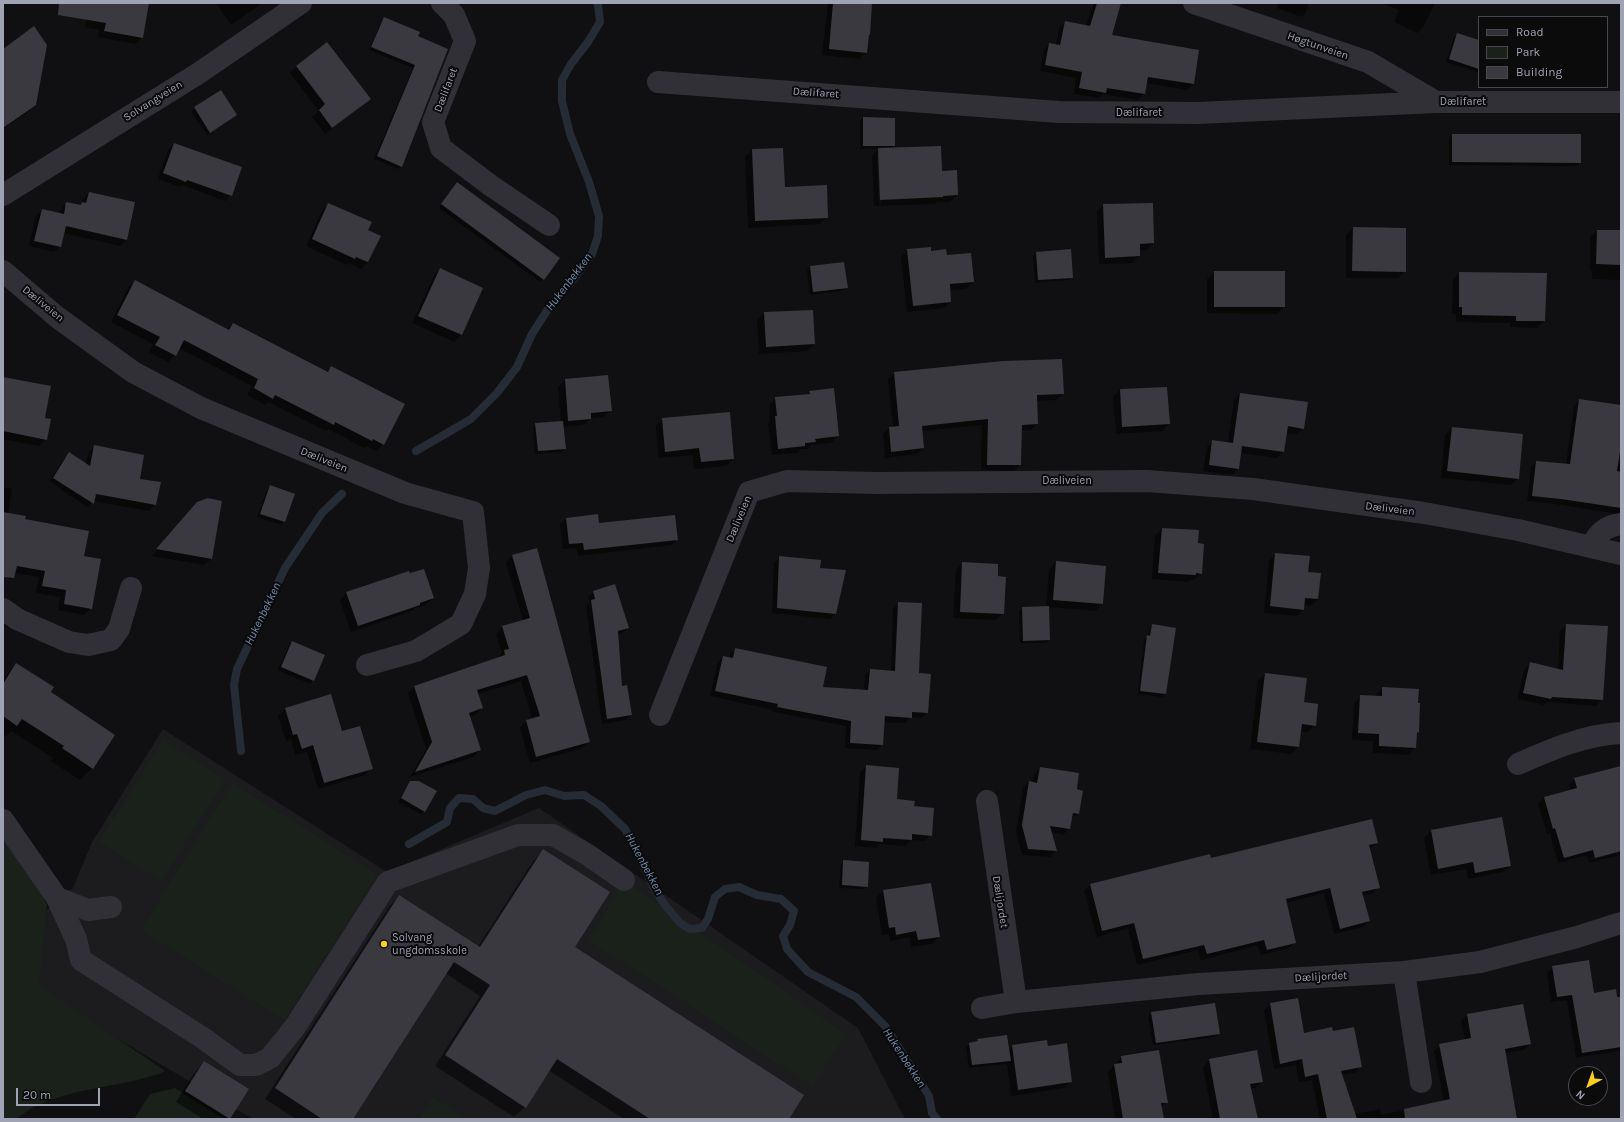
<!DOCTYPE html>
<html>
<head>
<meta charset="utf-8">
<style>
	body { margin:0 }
	#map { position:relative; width:1624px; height:1122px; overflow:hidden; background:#100f11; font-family:Karla,sans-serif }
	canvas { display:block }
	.frame { position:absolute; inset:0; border:4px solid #a0a3b3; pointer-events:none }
	.legend { position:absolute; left:1478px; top:16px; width:130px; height:72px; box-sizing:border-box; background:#0b0b0c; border:1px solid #47484f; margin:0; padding:5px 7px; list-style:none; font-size:12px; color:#a0a3b3 }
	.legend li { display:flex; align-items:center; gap:8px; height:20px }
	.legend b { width:20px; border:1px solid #47484f }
	.north { position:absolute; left:1568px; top:1066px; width:40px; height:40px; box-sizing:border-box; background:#0b0b0c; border:1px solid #47484f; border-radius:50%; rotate:221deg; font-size:11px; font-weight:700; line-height:16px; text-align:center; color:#a0a3b3 }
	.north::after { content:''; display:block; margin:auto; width:14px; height:18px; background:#face1f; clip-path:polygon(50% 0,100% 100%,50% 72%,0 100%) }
	.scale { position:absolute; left:16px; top:1088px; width:84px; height:18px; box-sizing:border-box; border:2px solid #a0a3b3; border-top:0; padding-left:5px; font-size:12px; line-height:14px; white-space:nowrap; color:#a0a3b3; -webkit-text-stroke:3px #0b0b0c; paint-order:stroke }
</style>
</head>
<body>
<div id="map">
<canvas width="1624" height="1122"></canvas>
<div class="frame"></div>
<ul class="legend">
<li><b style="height:5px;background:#303036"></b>Road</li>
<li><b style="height:11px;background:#1a211b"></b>Park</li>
<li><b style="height:11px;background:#3a393f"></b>Building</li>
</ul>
<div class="north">N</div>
<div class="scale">20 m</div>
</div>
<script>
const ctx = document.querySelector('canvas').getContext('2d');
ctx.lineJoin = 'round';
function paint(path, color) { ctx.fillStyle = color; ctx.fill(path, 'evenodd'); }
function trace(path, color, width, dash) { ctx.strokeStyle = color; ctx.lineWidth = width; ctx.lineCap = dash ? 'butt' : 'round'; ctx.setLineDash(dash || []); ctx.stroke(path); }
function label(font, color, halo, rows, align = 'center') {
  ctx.font = font + ' Karla,sans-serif'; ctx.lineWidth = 4; ctx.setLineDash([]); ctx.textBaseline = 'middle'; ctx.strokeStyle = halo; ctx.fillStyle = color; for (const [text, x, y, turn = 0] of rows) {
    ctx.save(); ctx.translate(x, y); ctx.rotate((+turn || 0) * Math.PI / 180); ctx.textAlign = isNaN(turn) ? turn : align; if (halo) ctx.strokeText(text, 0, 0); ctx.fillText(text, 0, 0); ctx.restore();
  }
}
const built = new Path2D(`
	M163,729L387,872L539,808L858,1028L905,1119H253L17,979L47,910L73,888L92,842Z`);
const green = new Path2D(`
	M163,740L225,780L161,881L99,842Z
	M232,783L377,874L284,1020L141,930Z
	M3,831L30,869L47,905L39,985L165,1071L159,1074L133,1081L77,1092L50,1100L32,1108L16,1119H3Z
	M624,880L846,1034L813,1086L727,1031L683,1000L589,941Z
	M175,1088L219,1116L225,1119H134L150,1094Z
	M433,1097L468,1119H419Z`);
const shadow = new Path2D(`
	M89,3H148L142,37L135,44L98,37L99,30L85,27Z
	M216,3H258L260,5L231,25Z
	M828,3H871L866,52L859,59L822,55Z
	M1094,3H1120L1110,36L1193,84L1187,90L1146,83L1144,94L1138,100L1103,94L1099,98L1074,94L1076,78L1040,71L1044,50L1050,44L1056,45L1059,28L1065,22L1086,26Z
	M1278,3H1309L1305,14L1302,17L1277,8Z
	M1381,3H1435L1424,26L1417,33L1394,22L1399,10Z
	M384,19L417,37L447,49L401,166L398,169L374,159L413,68L369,50L381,22Z
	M1457,34L1479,41L1478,72L1446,62L1454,37Z
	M3,50L35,105L28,112L3,129Z
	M297,66L369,99L325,134L312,117L319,111L290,73Z
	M221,91L236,115L207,135L191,111Z
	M863,118L894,146L891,149L942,172L957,195L950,202H937L935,204L874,206L872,156L879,149H860V122ZM877,154H879L881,205H879Z
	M1452,135L1580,163L1577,166L1449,165V138Z
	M174,144L231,195L225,201L182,185L180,187L158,179L168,150Z
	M752,150L784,188L827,217L820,224L748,228L745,157Z
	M454,186L543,279L540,282L439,208Z
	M89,193L126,240L120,246L63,233L60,246L54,252L29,246L36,216L42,210L59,214L61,209L67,203L80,206L82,203L83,199Z
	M328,204L367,231L368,262L361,269L349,263L347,265L306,246L322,211ZM351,255L366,260V262Z
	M1103,205L1153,243L1147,250H1139V256L1132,263L1099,264L1097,212Z
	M1353,228L1405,271L1398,278H1346V235Z
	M1597,231H1621V280L1592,279V271H1590V237Z
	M908,250L930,252L946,256L973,282L966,289L949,290L950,302L943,308L907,312L901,257Z
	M1036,253L1072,277L1069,280L1035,283L1033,256Z
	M810,267L846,288L843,291L810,295L807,270Z
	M440,269L482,288L461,335L454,342L412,323L434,276Z
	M1214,272H1284V307L1277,314L1207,313V279Z
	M1459,273L1544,321L1537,328L1510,327V323L1456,322V314H1452L1453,280Z
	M135,281L227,330L233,324L326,372L332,367L383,444L376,451L366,446L364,448L328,429L326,431L268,402L265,405L247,395L252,386L179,348L175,355L168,362L149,352L153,344L111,322L128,288Z
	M764,313L814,344L807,351L759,354L757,320Z
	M1061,360L1063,394L1056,400L1036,401L1037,424L1031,430H1021L1020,465L1014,471L981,470L982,425L921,431L923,448L917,454L885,458L883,434L889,428L893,427L888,379L894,373L1003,362Z
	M607,376L610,411L604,417L590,419L583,425L563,427L565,449L562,452L535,454L533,427L536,424L561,422L558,387L565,380Z
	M3,378L44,419L46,439L39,446L3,439Z
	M1120,390L1169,424L1162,431L1116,434L1113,397Z
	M810,392L838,436L831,443L811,445L808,449H801L798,453L772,455L768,424L770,422L769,405L776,398L807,395Z
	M1240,394L1303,428L1297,434L1286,433L1283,452L1277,458L1240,453L1238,469L1232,475L1203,471L1207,447L1213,441L1228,443L1234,400Z
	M1580,400L1621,406V512L1619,514L1555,504L1527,501L1531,467L1536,462L1566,465L1574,406Z
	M663,419L733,459L726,466L694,469L693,455L659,458L656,426Z
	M1452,428L1518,478L1511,485L1441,478L1445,435Z
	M95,446L139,479L160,483L155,505L149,511L93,501L87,507L50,481L63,460L69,454L86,464L88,453Z
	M270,486L293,495L284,522L281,525L257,517L267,490Z
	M3,487L12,489L8,514L83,557L91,608L84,615L58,610L60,597L36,593L39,577L3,571Z
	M191,510L211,559L204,565L151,556Z
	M597,515L598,524L677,539L672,545L578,556L577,548L563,549L560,524L566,519Z
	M1162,529L1197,544L1201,573L1194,580H1190L1188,582L1152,579L1155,536Z
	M1276,554L1307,573L1318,599L1311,606L1303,605V610L1296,616L1264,613L1269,561Z
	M512,556L589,742L582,748L530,763L520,728L526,721L532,719L521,681L477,694L482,708L475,715L469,717L480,750L473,757L410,777L426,749L408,693L415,686L498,658L502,653L496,634L503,627L523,621L506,563Z
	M780,557L819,569L836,613L830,619L772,613L774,563Z
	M1056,562L1105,566L1102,604L1095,611L1048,607L1049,640L1046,643H1020L1019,611L1022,608L1046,607L1049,569Z
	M963,563L997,577L1003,613L996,620L953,618L956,570Z
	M409,574L433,598L426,605L415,608L412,611L351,632L340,600L346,593Z
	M593,592L628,628L622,633L617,635L621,687L631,714L626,720L602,724L586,606L590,602L588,597Z
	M899,603L918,674L927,712L922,718L911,717L905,723L884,722L882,744L877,750L845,748L846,726L773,712V710L710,696L718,662L723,657L729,658L730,654L736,649L822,688L864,691L865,676L870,670L891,672L893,609Z
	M1152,625L1175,629L1165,694L1162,697L1138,694L1144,640L1148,636L1149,629Z
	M1566,625L1602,699L1596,706L1547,702L1544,705L1518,699L1524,670L1530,664L1558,670L1560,631Z
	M292,642L313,680L310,684L278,670L289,645Z
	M16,665L49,692L114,735L92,768L80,780L51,761L53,758L11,731L5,737L3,735V679Z
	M1265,674L1303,703L1315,725L1308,732L1300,731L1298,747L1291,754L1250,749L1258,681Z
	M1382,688L1417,704L1418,732L1416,734L1415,748L1408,755L1373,753V741L1352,740L1354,703L1361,696L1375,697Z
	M331,695L341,733L371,768L365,775L318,789L307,752L295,755L291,740L286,741L278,716L285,709Z
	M866,767L896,800L913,807L931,835L925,841L911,840L905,846L880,844L876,848L855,846L860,772Z
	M1040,768L1076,790L1078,814L1071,819L1069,828L1063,835L1051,832L1056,851L1050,857L1022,855L1016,832L1023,788L1029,782L1032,783L1034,774Z
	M1575,779H1621V850L1590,859V860L1621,852V855L1589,863L1587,855L1558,863L1550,833L1547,834L1538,803L1544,798L1570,791L1569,785Z
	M411,782L424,811L421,814L398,802Z
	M1431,831L1510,866L1503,872L1468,879L1466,869L1431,875L1424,838Z
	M1377,843L1369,849L1379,887L1373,893L1362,896L1369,921L1363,927L1334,934L1324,893L1286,903L1295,942L1289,948L1261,955L1258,945L1201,960L1198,950L1137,965L1128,928L1097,937L1084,891L1090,885L1209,855L1210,859Z
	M543,851L573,947L788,1119H624L548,1070L525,1107L514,1117L435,1066L480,996L445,973L352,1119H296L265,1099L389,907L399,896L478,947L533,861Z
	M844,861L867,886L863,889L839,888L841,864Z
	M883,891L939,937L932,944L911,947L910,937L890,941L889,934L882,935L876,898Z
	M1553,967L1593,994L1617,998H1621V1049L1618,1051L1576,1058L1567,1000L1551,1002L1547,973Z
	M1270,1004L1303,1034L1332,1032L1361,1066L1354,1073L1342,1075L1354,1114L1380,1109L1381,1115L1444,1102L1434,1051L1440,1045L1465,1040L1461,1021L1467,1015L1522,1005L1530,1044L1524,1050L1505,1053L1516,1119H1320L1312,1080L1299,1082L1296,1065L1274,1069L1264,1010Z
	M1151,1013L1219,1034L1215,1037L1153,1045L1148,1017Z
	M978,1040L1008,1051L1012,1046L1047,1047L1071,1081L1064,1088L1011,1096L1007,1064L969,1068L966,1047L970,1044L975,1043Z
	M1122,1057L1167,1102L1161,1108L1163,1119H1115L1108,1072Z
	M1210,1060L1262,1081L1255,1088L1250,1089L1251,1119H1213L1203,1067Z
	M204,1063L248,1089L229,1119H203L176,1102L194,1073Z`);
const stream = new Path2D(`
	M416,451L471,419L497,393L517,367L532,334L548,309L574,279L592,254L598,236L599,216L589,182L570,134L562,101V80L571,64L588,42L600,22L598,5L597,3
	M241,751L234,685L237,669L285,568L322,513L342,494
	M409,844L447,822L450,808L459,798L473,799L483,808L495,811L526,795L545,790L564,796L584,795L601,806L625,829L655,890L665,905L680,923L690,929L702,928L708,919L715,897L725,889L739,887L757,895L781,899L794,911L790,925L783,936L787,949L808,972L856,997L886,1027L929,1096L932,1113L937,1119`);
const building = new Path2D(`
	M59,3H149L143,38L104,31L106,23L58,15Z
	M833,3H872L870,35H869L867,53L829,49Z
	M1097,3H1121L1112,35L1199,50L1194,84L1148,77L1145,94L1107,88L1106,93L1079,88L1082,72L1045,65L1049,43L1060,45L1065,21L1090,26Z
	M384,17L420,32L418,36L448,49L402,167L377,156L415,65L371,47Z
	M34,26L47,45L36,105L3,128V49Z
	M1457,33L1479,40V69L1449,59Z
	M327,42L371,99L332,128L319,110L325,104L296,66Z
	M221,90L237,115L210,133L194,107Z
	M863,117L895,118V146H863Z
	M1452,134H1581V163L1452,162Z
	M174,143L242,167L232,196L187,180L186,182L163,173Z
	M941,146L942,171L957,170L958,195L943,196V197L880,200L878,148Z
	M783,148L785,187L827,185L828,218L755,221L752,149Z
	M457,182L560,258L544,280L441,204Z
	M89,192L135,202L127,240L66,226L61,247L34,241L42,209L64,214L66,202L81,205L82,202L86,203Z
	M328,203L372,222L368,230L381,236L368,262L356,257L355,259L312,239Z
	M1153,203L1154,243L1140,244V256L1105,258L1103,204Z
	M1353,227L1406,228V272L1352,271Z
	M1597,230H1621V265L1596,264Z
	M931,247V251L946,249L947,255L971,253L974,282L950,284L951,302L913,306L907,249Z
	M1071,249L1073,278L1038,280L1036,252Z
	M844,262L848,288L813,292L810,266Z
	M440,268L483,288L462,335L418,316Z
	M1214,271H1285V307H1214Z
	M1459,272L1547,273L1545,321H1516V316L1462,315V307H1459Z
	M135,280L229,330L233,323L328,372L331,366L405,404L384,445L373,439L372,441L335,422L334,425L275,395L273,399L254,388L258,379L184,340L176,356L155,345L160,337L117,315Z
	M813,310L815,344L766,347L764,312Z
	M1062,359L1064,394L1037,395L1038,424L1022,425L1021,465H987L988,419L922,426L924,448L891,452L889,427L899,426L894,372L1003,361Z
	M608,375L612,411L591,413V419L568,421L565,379Z
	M3,377L51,386L45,418L51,419L47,440L3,431Z
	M1167,387L1170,424L1122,427L1120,389Z
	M834,388L839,436L815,439L816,442L805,443V446L778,449L775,416H777L775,397L810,394L809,391Z
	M1240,393L1308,402L1304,429L1288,426L1284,452L1242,446L1239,469L1209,465L1212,440L1233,443Z
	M1579,399L1621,405V445L1617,471L1621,472V508L1561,499L1532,496L1536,461L1570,464Z
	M730,412L734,459L701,462L699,448L665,452L662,418Z
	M563,421L566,449L538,451L535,423Z
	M1452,427L1523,434L1519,479L1447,471Z
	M94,445L144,455L140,479L161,482L156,505L96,494L94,504L53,478L69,452L90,466Z
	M270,485L295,494L285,522L260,514Z
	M208,498L222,501L212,559L156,549L197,502Z
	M3,512L26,516L25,519L89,531L84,556L101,559L92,609L64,604L66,590L42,586L45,571L17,566L14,578L3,577Z
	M598,514L599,523L675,515L678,540L584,550L583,543L569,544L566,518Z
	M1162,528L1199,530L1198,543L1204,544L1202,574L1196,573V575L1158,573Z
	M537,548L590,742L536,757L526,720L540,716L527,675L477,690L483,708L469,713L481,750L415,772L432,742L414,686L505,655L504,650L509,649L502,626L530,618L512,555Z
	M1275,553L1310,556L1308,572L1321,573L1318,599L1305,598L1304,610L1270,606Z
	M779,556L821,560L820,568L846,570L836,614L777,608Z
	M1056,561L1106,566L1103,604L1053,600Z
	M962,562L998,564V576L1006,577L1004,614L960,612Z
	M424,569L434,598L420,603V605L358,626L346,592L409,571L410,573Z
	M615,584L629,628L618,631L622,686L627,685L632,715L607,719L591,600L595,599L593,591Z
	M898,602L922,603L919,673L931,674L928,713L912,712V718L885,716L883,745L850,743L851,721L777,707L778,704L715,691L723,656L733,658L735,648L827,667L823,687L868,690L870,669L895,671Z
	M1049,606L1050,640L1023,641L1022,607Z
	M1152,624L1176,628L1166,694L1140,691L1147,635L1150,636Z
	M1566,624L1608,626L1603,700L1552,697L1551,699L1523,693L1530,662L1563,670Z
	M292,641L325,655L314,681L281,667Z
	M16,663L54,687L51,692L115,735L93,769L62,748L64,746L22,719L17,726L3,716V684Z
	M1265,673L1307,678L1304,702L1318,704L1316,726L1302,724L1299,747L1257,742Z
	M1382,687L1419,689L1418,703H1420L1419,733L1417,732L1416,748L1379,746V734L1358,733L1360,695L1382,696Z
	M331,694L342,731L360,726L373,769L324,783L313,745L302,749L297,734L293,735L285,708Z
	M866,765L899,768L897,799L915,801L914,806L934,808L932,836L912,834V840L883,838V842L861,840Z
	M1621,766V851L1595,858L1593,850L1564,858L1555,828L1553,829L1544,797L1577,788L1574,778Z
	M1040,767L1079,773L1077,789L1083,791L1079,814L1073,813L1070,829L1050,826L1057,851L1028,849L1022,825L1029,781L1037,783Z
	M410,781H419L437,791L425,812L401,798Z
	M1502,817L1511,866L1475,873L1473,862L1438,869L1431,830Z
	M1372,819L1378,843L1369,845L1380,888L1362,892L1370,921L1340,929L1330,888L1286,899L1296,943L1267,950L1264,940L1207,954L1204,945L1143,959L1134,923L1102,931L1090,884L1210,854L1211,858Z
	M543,849L610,892L575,947L804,1095L789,1119H650L557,1059L526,1108L445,1055L490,985L454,962L353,1119H322L275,1088L399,895L480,947Z
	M843,860L869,862L868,887L842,885Z
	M931,883L940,937L918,940L916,931L896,935L895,927L889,928L883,890Z
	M1589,960L1594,993L1616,989L1617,997H1621V1047L1582,1053L1572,995L1557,997L1552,966Z
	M1298,998L1304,1033L1332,1027L1333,1031L1354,1027L1362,1067L1341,1071L1357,1119H1327L1318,1074L1305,1077L1302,1059L1280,1064L1270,1003Z
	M1215,1003L1220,1034L1156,1043L1151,1012Z
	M1523,1004L1531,1044L1505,1049L1517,1119H1405L1404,1109L1450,1099L1439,1044L1471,1038L1467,1014Z
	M1007,1035L1011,1061L972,1065L969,1043L978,1041L977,1039Z
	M1047,1040L1048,1046L1067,1043L1072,1082L1018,1090L1012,1045Z
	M1159,1050L1168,1103H1161L1164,1119H1123L1114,1064L1122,1063L1121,1056Z
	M1257,1050L1263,1082L1250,1084L1258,1119H1220L1209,1059Z
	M204,1061L249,1089L230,1119L185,1091Z`);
const minor = new Path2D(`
	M442,3L454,15L465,41L433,122L441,148L490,185L549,225
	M1194,3L1368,62L1436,102
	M658,82L1059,112L1198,113L1436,102H1621
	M3,195L199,73L301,3
	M3,271L57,317L133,372L201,408L405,493L473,512L479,568L475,594L461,624L416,651L367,665
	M1591,547C1598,533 1605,526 1621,524
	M3,609L17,619L69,642L88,645L111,640L119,629L131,588
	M660,715L749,492L787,481L877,483L1147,481L1253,489L1424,513L1518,530L1621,554
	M1518,764C1552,749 1584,735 1621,733
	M987,801L1016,1002
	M3,820L57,898L76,939L81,960L203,1038L240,1065H256L270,1058L295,1027L388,882L518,835H553L588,855L624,880
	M57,898L88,910L111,907
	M1404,972L1421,1082
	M982,1008L1016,1002L1199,984L1404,972L1480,962L1577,937L1621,923`);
const markers = [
	[384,944,4,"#face1f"]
];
const streetNames = [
	["Høgtunveien",1318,46,19],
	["Dælifaret",446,90,-69],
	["Dælifaret",816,93,4],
	["Solvangveien",153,101,-32],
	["Dælifaret",1463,102],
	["Dælifaret",1139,113],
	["Dæliveien",43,304,39],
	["Dæliveien",324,460,22],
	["Dæliveien",1067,481],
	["Dæliveien",1390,509,7],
	["Dæliveien",739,519,-67],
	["Dælijordet",1000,902,81],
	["Dælijordet",1321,977,-3]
];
const poiNames = [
	["Solvang",392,938],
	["ungdomsskole",392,951]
];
const waterNames = [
	["Hukenbekken",569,282,-53],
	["Hukenbekken",263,614,-64],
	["Hukenbekken",644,864,62],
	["Hukenbekken",904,1058,57]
];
paint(built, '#1c1b1e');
paint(green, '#1a211b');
paint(shadow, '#0007');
trace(stream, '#262c35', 8);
paint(building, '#3a393f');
trace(minor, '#303036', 22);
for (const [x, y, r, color] of markers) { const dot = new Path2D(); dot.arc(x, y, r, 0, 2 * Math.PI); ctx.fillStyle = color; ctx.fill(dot); trace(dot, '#0b0b0c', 1.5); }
label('11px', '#a0a3b3', '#0b0b0c', streetNames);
label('11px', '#a0a3b3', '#0b0b0c', poiNames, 'left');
label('italic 12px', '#748cb0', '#0b0b0c', waterNames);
</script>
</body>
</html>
